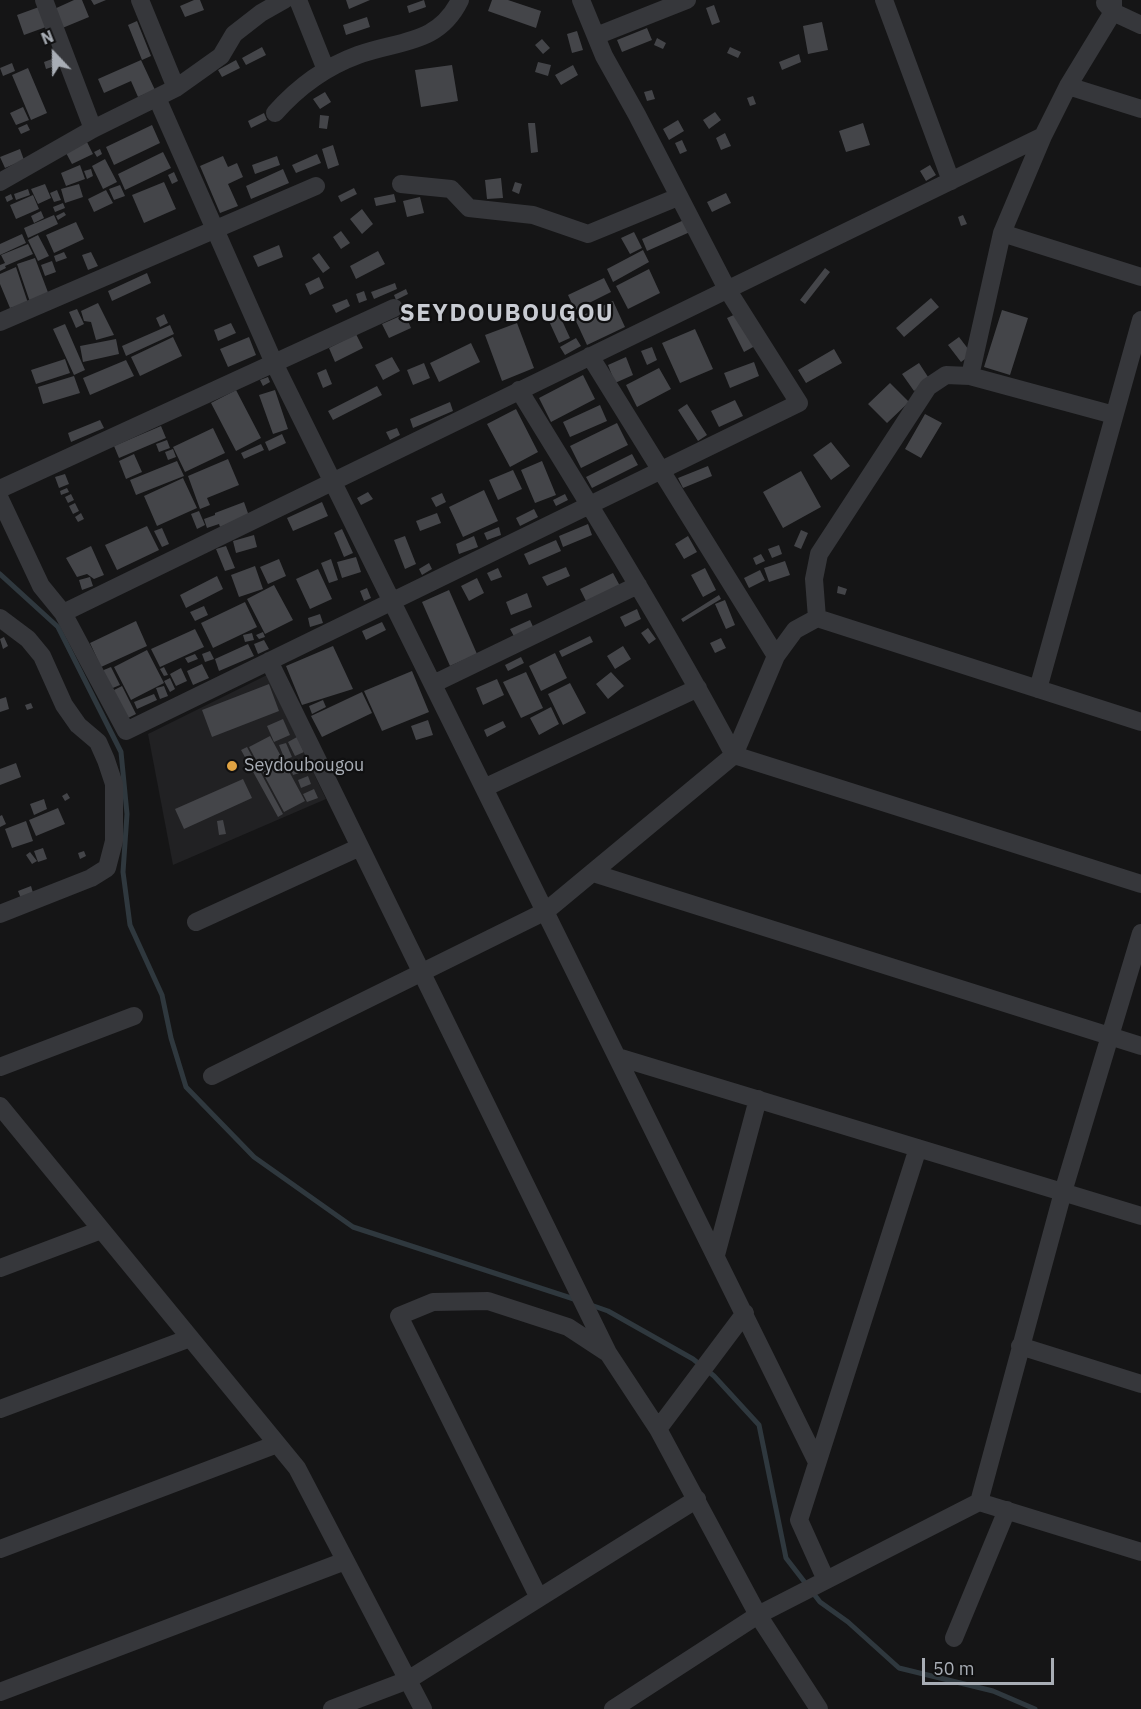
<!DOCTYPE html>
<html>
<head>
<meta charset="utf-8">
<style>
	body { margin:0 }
	#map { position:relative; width:1141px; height:1709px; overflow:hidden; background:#151516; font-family:"IBM Plex Sans",sans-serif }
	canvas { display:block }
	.north { position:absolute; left:24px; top:24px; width:60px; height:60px; -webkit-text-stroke:4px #101011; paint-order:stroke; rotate:338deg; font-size:16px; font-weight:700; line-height:24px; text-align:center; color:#a8adb5 }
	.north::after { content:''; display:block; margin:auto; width:21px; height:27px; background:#a8adb5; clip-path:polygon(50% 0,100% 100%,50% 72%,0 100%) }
	.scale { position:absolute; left:922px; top:1658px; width:132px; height:27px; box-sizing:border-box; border:3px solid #a8adb5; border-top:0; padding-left:8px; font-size:18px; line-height:21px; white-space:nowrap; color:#a8adb5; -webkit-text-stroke:4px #101011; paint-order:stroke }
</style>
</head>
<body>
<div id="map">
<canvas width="1141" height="1709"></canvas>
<div class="north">N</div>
<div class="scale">50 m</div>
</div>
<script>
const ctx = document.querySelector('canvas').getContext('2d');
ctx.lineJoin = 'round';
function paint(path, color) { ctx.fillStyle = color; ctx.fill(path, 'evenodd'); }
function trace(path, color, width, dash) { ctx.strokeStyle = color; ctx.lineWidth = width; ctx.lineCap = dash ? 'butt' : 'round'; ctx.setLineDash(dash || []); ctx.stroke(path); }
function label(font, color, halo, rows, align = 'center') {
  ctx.font = font + ' "IBM Plex Sans",sans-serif'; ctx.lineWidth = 4.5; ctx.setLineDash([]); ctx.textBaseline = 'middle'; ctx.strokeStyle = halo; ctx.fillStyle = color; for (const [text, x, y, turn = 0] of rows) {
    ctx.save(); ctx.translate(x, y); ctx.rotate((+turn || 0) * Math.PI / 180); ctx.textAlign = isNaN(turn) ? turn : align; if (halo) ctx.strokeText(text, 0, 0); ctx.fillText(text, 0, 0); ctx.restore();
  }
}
const built = new Path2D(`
	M267,675L326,799L173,865L148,734Z`);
const stream = new Path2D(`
	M0,574L58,627L121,752L127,814L123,872L130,925L162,995L171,1038L186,1087L254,1157L353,1227L577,1300
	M588,1304L608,1311L693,1359L714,1376L759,1425L786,1558L820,1602L848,1622L899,1668L993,1691L1035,1709`);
const building = new Path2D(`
	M74,0H82L89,17L60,29L52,10Z
	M91,0H106L94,5Z
	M194,0H200L204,10L185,17L180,6Z
	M346,0H370L349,9Z
	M424,0L426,7L409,13L407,6Z
	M492,0H508L541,11L536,28L488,11Z
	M714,5L720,22L712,25L706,8Z
	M39,7L46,27L24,35L17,15Z
	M367,17L370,27L346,35L343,25Z
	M137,21L151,56L142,60L128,25Z
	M822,22L828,50L808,54L803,26Z
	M647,28L652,40L622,52L617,40Z
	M577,31L583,50L572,53L567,34Z
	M657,38L666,43L663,49L654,45Z
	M542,39L550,48L543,54L535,45Z
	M262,47L266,55L246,65L242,58Z
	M730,47L741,52L738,58L727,53Z
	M799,54L801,62L782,70L779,62Z
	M52,59L55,66L46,69L44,62Z
	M141,60L155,90L138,97L131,81L104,93L98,79Z
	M236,60L240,68L222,77L218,70Z
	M538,62L551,65L548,76L535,72Z
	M12,63L15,71L3,76L0,68Z
	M452,65L458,101L421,107L415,70Z
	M573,65L578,75L561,85L555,75Z
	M28,68L47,113L31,120L12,75Z
	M652,90L655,99L647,101L644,92Z
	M325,92L331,102L320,109L313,99Z
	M753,96L756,104L750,106L747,98Z
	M23,107L29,120L16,125L10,113Z
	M715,112L721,120L709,129L703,120Z
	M264,113L267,120L251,128L248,121Z
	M320,115L329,116L327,129L319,128Z
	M678,120L684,131L669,140L663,129Z
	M528,123H535L538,152L531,153Z
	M863,123L870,145L846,152L839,131Z
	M27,124L30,130L21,134L18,128Z
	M152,125L160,143L114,165L106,147Z
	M725,133L731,146L721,150L716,138Z
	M86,140L93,154L72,164L65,151Z
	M682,140L687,151L680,154L675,143Z
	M333,145L339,165L328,169L322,149Z
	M20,149L24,160L5,168L0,157Z
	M100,149L102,154L97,157L94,152Z
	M163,152L171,168L125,190L118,174Z
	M317,154L321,163L296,173L292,165Z
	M223,156L228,167L237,163L243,177L228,184L238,206L220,213L200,166Z
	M277,156L280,165L255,174L252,165Z
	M105,159L117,182L103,189L92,166Z
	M80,165L85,179L66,186L61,173Z
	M930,165L936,175L926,181L920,171Z
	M91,169L93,176L87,179L84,171Z
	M283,169L289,183L251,199L246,186Z
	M174,172L178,181L172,184L168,175Z
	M501,178L503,198L487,199L485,180Z
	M164,182L176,209L144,223L132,195Z
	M515,182L522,184L519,194L512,191Z
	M45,184L51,198L38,204L31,189Z
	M79,184L83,197L65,203L61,189Z
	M120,185L125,196L114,200L109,189Z
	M354,188L357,194L341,202L338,196Z
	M28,189L30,195L16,200L14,194Z
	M57,190L61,200L54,202L50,193Z
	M106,190L113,203L94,212L88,199Z
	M726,193L731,203L712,212L707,202Z
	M11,194L13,199L7,202L5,197Z
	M394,194L396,202L376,206L374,198Z
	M33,195L39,209L16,219L10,205Z
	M420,197L424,213L407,217L403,201Z
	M63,203L65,208L55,212L53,207Z
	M362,209L373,224L362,234L350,219Z
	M41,211L44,218L34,223L31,216Z
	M64,212L66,215L58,220L56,216Z
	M54,215L58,224L28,238L24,228Z
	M963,215L967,224L961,226L958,217Z
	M684,220L690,232L647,251L642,239Z
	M76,222L84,239L54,253L46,235Z
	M341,231L350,243L341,249L333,237Z
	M634,232L642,248L630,254L621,238Z
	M22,234L26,243L0,255V244Z
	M38,235L49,256L38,261L28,240Z
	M28,244L33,254L5,266L6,268L0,271V265L5,263L1,255Z
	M279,245L283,257L258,267L253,256Z
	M643,250L649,262L613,282L607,269Z
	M378,251L385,264L356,279L350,266Z
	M64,252L67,258L56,262L54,256Z
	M91,252L98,266L88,270L82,255Z
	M319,253L330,268L323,273L312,258Z
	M35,258L49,295L30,302L17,264Z
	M52,261L56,272L45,276L41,265Z
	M16,267L28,303L10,308L0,284V274Z
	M825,268L830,272L805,304L800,300Z
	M649,269L660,293L628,309L616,286Z
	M147,273L151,283L112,301L108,291Z
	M319,277L324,288L310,295L305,284Z
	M604,278L611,292L575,310L568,295Z
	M395,283L397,289L374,299L371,292Z
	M406,289L408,294L396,300L394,295Z
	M364,291L367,300L359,303L356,294Z
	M931,298L939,307L904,337L896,328Z
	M347,299L350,306L336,313L332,305Z
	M613,301L625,327L587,345L575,319Z
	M98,303L114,335L96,340L91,322L84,321L81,311Z
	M77,309L84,324L76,328L69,312Z
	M1002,310L1028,318L1010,375L984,367Z
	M738,313L755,346L744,352L727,318Z
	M164,314L168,323L160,327L156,318Z
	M405,314L411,328L389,338L382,324Z
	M559,314L570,338L559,343L548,319Z
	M231,323L236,333L218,341L214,330Z
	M517,323L534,368L502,381L485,335Z
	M65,324L85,370L74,375L53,329Z
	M170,325L174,334L126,356L122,346Z
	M695,329L713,369L680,383L662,343Z
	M356,334L363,348L335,362L329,348Z
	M173,337L182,356L140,376L131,357Z
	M249,337L256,355L228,367L220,349Z
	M959,337L972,354L961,362L948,345Z
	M576,338L581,346L565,355L560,347Z
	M116,339L119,354L83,362L80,346Z
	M471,343L480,362L439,382L430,363Z
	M652,347L657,360L647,365L641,351Z
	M834,349L842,363L806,383L798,370Z
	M392,357L400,371L383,380L375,365Z
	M626,357L633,375L615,383L608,365Z
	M65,359L70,373L36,384L31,370Z
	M126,360L134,376L90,395L83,378Z
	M754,362L759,376L730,388L724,373Z
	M424,363L430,378L413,385L407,370Z
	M919,363L930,380L914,391L902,374Z
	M659,368L671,389L637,407L626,385Z
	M326,369L332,384L323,388L317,373Z
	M583,375L595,399L551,422L539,398Z
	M74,376L80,393L43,404L38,387Z
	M268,377L270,382L263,386L260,380Z
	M890,383L909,402L887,423L868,404Z
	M377,386L382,395L333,420L328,411Z
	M236,390L261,438L236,451L211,403Z
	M275,390L288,429L273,434L259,395Z
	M735,400L743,416L719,427L711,411Z
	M450,402L453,411L413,428L410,419Z
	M687,404L707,435L698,441L678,410Z
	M600,405L607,421L570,437L563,422Z
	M516,409L538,452L510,467L487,424Z
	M925,414L942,423L921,458L905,449Z
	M100,420L104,428L71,442L68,433Z
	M617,423L628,445L581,468L570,446Z
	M161,426L166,438L119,458L114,446Z
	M213,428L225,453L185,472L173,447Z
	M397,428L400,435L390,440L386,432Z
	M282,434L286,443L269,451L265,442Z
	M167,440L170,448L159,452L156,444Z
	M831,442L850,466L831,480L813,455Z
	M261,444L264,450L244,459L241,453Z
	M173,449L176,457L168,460L165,452Z
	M134,454L142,472L126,479L119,461Z
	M632,454L638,465L592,488L586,477Z
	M228,459L239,485L207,498L210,505L200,509L188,476Z
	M177,461L184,476L136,495L130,480Z
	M542,461L556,495L535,503L521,470Z
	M708,466L712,476L683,488L678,478Z
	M513,470L522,489L498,500L489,480Z
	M801,471L821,507L783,528L763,492Z
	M65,474L69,484L59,488L55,477Z
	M183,478L197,508L157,526L144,496Z
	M67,488L69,492L61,495L60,491Z
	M484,490L498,521L463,537L449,507Z
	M368,492L373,499L361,505L357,498Z
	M442,493L446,502L436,507L431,498Z
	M71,494L74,500L68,503L65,497Z
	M565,494L568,500L556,506L553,500Z
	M244,502L249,516L220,527L219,524L207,528L204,519L215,515V513Z
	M322,502L328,516L293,531L287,518Z
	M75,503L79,511L73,514L69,506Z
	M534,509L538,517L520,526L516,518Z
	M199,511L205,525L197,529L191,514Z
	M81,513L84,519L78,522L75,517Z
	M437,513L441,523L420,531L416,521Z
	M588,524L592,535L563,547L559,536Z
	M147,526L159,550L117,570L105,545Z
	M499,527L501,535L487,540L484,533Z
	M162,528L169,544L162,547L154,531Z
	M342,529L353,553L344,557L334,533Z
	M801,530L808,533L801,549L794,546Z
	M254,535L257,547L236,553L233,541Z
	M405,536L416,564L405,569L394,540Z
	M474,536L478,547L459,554L456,544Z
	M688,536L697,552L684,559L675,544Z
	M556,540L561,551L529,565L524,554Z
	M779,545L782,554L772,558L768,549Z
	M91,546L104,575L94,579L87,574L77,577L66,558Z
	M226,546L235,568L225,571L216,549Z
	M761,554L765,561L756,565L753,558Z
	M356,557L361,572L342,578L337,562Z
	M279,559L286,576L268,584L260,567Z
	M331,559L338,580L329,583L321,563Z
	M785,561L790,575L769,582L764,568Z
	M429,563L432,569L422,575L419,569Z
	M255,566L263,589L239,597L231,575Z
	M566,567L570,576L547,586L542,577Z
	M498,568L502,577L491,581L487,573Z
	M705,568L716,590L703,597L691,575Z
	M318,569L332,599L310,609L296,579Z
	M760,570L765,580L749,588L744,578Z
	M613,573L620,586L587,603L580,589Z
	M217,576L223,589L186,608L180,595Z
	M90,577L93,586L82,590L79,580Z
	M477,578L484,593L469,601L461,586Z
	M274,585L293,620L265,634L247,599Z
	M838,586L847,589L845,595L837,593Z
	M367,588L371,598L364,601L360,591Z
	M449,590L477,654L450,666L422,602Z
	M527,593L532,607L511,615L506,602Z
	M719,595L721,599L683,622L681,619Z
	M725,600L735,625L726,629L715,604Z
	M245,602L257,627L213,648L201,623Z
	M204,606L208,615L195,621L190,612Z
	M637,609L641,619L625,627L620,617Z
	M320,614L323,623L310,627L308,618Z
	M530,620L535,631L516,640L510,629Z
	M136,621L147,646L101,667L90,643Z
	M382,622L386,630L366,640L362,631Z
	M648,628L656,639L649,644L641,633Z
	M195,629L204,647L160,667L151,649Z
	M263,632L265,637L259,639L256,635Z
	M252,633L254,640L245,642L243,635Z
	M590,636L593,642L562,657L559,651Z
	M4,637L8,646L3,649L0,639Z
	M721,638L726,648L715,653L710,643Z
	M264,640L269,649L258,654L254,644Z
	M248,644L254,656L219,671L215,659Z
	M333,646L353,689L302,705L286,666Z
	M623,646L631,659L615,669L607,656Z
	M147,650L164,683L131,700L114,667Z
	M210,651L214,659L205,662L202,654Z
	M555,653L567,678L541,691L529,666Z
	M195,654L198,659L188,663L185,658Z
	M521,657L524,663L508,671L505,665Z
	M202,664L209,678L193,685L187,671Z
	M111,667L120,685L108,690L99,672Z
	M164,667L168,675L164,676L160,669Z
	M181,668L187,681L176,686L170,674Z
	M412,671L429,712L382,731L364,691Z
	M526,672L543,708L521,718L503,682Z
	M611,672L624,686L608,699L596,684Z
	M170,678L175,689L170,692L164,681Z
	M497,679L504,695L483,705L476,688Z
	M570,683L586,713L563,725L548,694Z
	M269,684L279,711L212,737L202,710Z
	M122,686L136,714L122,721L108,693Z
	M164,686L168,696L160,699L156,688Z
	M362,692L372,713L322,737L311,716Z
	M154,694L157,700L137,709L134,702Z
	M6,697L9,709L0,712V699Z
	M323,700L326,707L312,714L309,706Z
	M31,703L33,708L27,710L25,705Z
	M551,707L559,724L539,735L530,718Z
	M283,719L290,735L274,742L267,726Z
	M428,720L433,735L416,740L411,726Z
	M503,721L506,727L487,737L484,730Z
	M270,736L305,801L284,812L249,747Z
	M297,737L304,752L295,756L288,742Z
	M286,743L292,757L285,760L279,745Z
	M247,747L283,814L278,817L241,750Z
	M16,763L21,777L0,785V769Z
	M306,763L309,770L293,775L291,769Z
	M308,776L311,784L301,788L298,780Z
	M243,779L252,798L184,829L175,809Z
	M314,789L318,798L307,802L303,794Z
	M67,793L70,798L65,801L62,796Z
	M44,799L47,809L34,815L30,804Z
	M58,808L65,824L36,836L29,820Z
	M2,815L6,824L0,827V816Z
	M223,820L226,834L219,835L217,821Z
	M26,821L33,841L12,848L5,829Z
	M43,848L47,859L38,862L34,851Z
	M84,851L86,856L80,859L78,853Z
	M30,852L37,861L32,864L26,855Z
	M31,886L34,896L22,901L18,891Z`);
const minor = new Path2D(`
	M44,0L93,129
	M140,0L176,88
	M298,0L326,70
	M884,0L951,181
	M1105,3L1113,12L1141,25
	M596,36L687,0
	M1068,86L1141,109
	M157,98L274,363L817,1462
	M275,113C298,87 325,67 358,55C399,40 438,45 460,0
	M0,182L93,129L176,88L221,56L234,34L261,13L284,0
	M401,184L451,189L469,208L533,215L588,234L678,197
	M1002,233L1141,277
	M0,322L316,186
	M590,356L776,656
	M970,376L1002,233L1043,136L1068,86L1113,12V0
	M519,390C593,511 668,631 734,755L1141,884
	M0,489L394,308
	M0,499L41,586L63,613L126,731L799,403L727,289L637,115L604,56L581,0
	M63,613L1043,136
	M0,618L28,639L42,656L64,705L78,725L98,742L106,760L114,784V841L107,868L91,878L0,914
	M817,618L814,579L819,554L928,387L946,375L970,376L1114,415
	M269,661L608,1353L658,1429L758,1615L819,1709
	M433,684L638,585
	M1038,689L1141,320
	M484,788L698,688
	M593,873L1141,1046
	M196,922L360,847
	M618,1057L1141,1216
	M0,1067L134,1016
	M212,1076L546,911L734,755L776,656L795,630L817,618L1141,722
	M0,1106L297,1468L423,1709
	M716,1255L758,1099
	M0,1268L101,1230
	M1020,1346L1141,1384
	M0,1409L190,1338
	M658,1429L745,1313
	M979,1502L1063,1192L1141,933
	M0,1549L277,1444
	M826,1580L799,1520L918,1148
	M539,1598L399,1316L433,1302L488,1301L568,1327L606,1352
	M954,1638L1007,1510
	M0,1692L345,1561
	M332,1709L408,1680L697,1499
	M613,1709L758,1615L979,1502L1141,1552`);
const markers = [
	[232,766,6,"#e0a343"]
];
const poiNames = [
	["Seydoubougou",244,766]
];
const districtNames = [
	["SEYDOUBOUGOU",507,314]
];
paint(built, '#212123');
trace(stream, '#2f383e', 5);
paint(building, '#444549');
trace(minor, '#36373b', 18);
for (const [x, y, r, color] of markers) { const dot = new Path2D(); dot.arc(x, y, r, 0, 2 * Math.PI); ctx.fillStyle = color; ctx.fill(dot); trace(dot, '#101011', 2); }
label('18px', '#a8adb5', '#101011', poiNames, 'left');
ctx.letterSpacing = '1.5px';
label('bold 24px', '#c8cbd2', '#101011', districtNames);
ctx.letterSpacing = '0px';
</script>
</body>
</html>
